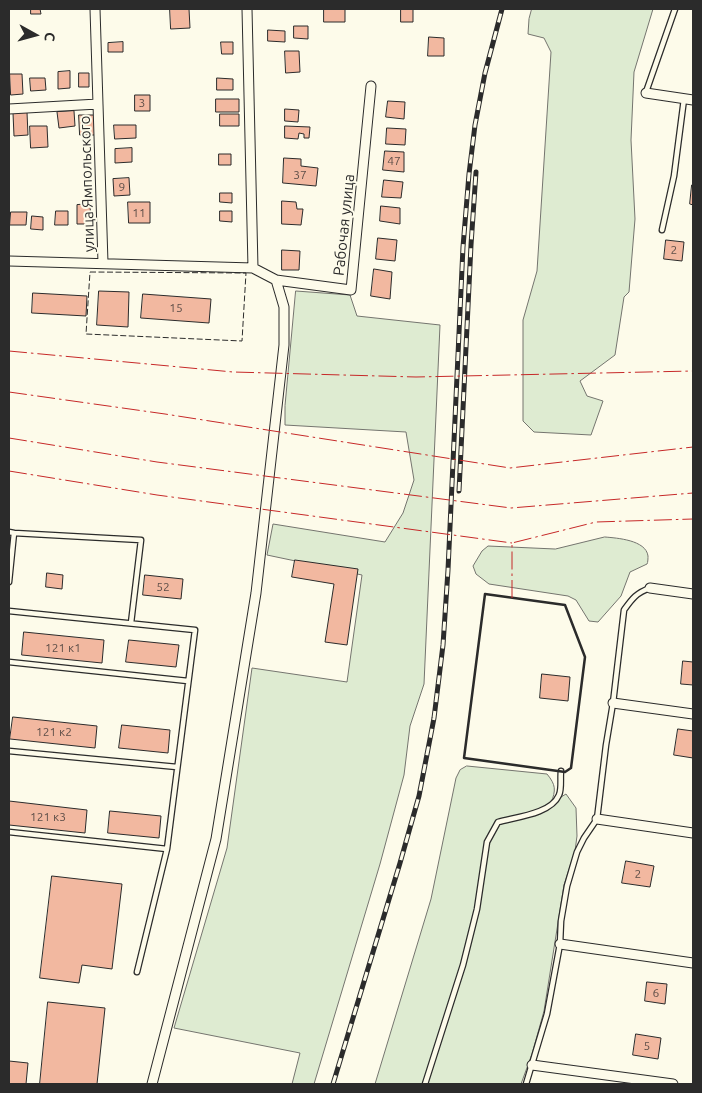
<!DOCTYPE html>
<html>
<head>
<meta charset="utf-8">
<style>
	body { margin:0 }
	#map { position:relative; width:702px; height:1093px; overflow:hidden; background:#fdfbea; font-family:Ubuntu,sans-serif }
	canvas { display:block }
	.frame { position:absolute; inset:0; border:10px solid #2b2b2b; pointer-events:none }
	.north { position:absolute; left:10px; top:10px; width:50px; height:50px; -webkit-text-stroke:4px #fdfbea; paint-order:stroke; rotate:97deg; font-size:14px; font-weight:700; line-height:20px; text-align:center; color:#2b2b2b }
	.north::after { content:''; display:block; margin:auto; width:18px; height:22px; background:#2b2b2b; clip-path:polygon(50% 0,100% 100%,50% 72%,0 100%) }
</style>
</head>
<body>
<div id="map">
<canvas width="702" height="1093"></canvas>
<div class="frame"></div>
<div class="north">С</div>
</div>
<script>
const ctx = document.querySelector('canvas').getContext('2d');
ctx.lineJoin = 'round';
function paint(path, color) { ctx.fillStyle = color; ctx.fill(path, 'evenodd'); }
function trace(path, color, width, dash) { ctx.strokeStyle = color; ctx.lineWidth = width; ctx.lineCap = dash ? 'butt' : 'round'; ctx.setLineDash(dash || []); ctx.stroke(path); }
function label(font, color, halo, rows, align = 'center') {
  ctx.font = font + ' Ubuntu,sans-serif'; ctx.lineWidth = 4; ctx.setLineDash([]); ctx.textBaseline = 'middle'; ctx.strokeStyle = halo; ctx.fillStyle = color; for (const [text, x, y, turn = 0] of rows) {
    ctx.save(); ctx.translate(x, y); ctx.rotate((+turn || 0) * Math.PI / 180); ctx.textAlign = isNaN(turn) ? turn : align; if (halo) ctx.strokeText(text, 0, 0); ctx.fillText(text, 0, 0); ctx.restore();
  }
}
const green = new Path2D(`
	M532,9H653L634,72L631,140L635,219L629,292L624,297L615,355L580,381L587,396L603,401L591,435L534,432L523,421V320L537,271L551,52L544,38L528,34L529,19Z
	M296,291L350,295L357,316L440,325L424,684L410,726L404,775L380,864L314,1084H292L300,1053L174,1028L227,848L252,668L347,682L362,575L267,555L273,524L385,542L403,513L414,480L406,432L285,425V406Z
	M605,537C617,538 646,540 648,556C648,557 648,563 647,564L630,572L621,596L598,622L589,621L576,600L568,596L489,584L476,574L473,566L482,551L488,546L555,549Z
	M467,766L547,774C556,785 556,790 551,803L566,794L576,808L577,836L575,851L564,885L544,1011L532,1054L521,1084H375L431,899L456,778L460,770Z`);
const building = new Path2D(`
	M31,9H40L41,14H31Z
	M170,9H189L190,28L171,29Z
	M324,9H345V22H324Z
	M401,9H413V22H401Z
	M294,26H308V39L294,38Z
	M268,30L285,31V42L268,41Z
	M429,37L444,38V56H428Z
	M123,42V52H108V43Z
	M221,42H233V54H222Z
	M285,51H299L300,72L286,73Z
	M70,71V88L58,89V72Z
	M79,73H89V87H79Z
	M10,74H22L23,94L11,95Z
	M30,78H45L46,90L31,91Z
	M217,78L233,79V90H217Z
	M135,95H150V111H135Z
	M216,99H239V112H216Z
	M388,101L405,102L404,119L386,117Z
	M285,109L299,110L298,122L285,121Z
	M74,111L75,126L59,128L57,112Z
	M27,112L28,135L14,136L13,113Z
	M220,114H239V126H220Z
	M79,115H96V135H80Z
	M114,125H136V138L115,139Z
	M30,126H47L48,147L31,148Z
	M285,126L310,127L309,138H304V134L299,133L298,139L285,138Z
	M387,128L406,129L405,145L386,144Z
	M132,148V162L115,163V149Z
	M385,151L404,152V172L383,170Z
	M219,154H231V165H219Z
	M284,158L301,159V166L318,168L316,186L283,183Z
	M129,178L130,195L114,196L113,179Z
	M384,180L403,182L401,198L382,197Z
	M692,185H693V205L690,204Z
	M220,193H232V203L220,202Z
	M282,201L296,202L297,209H303L301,225L282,224Z
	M128,202H150V223H129Z
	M90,204L91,224H77V205Z
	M381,206L400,208V224L380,221Z
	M56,211H68V225H55Z
	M220,211H232V222L220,221Z
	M11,212H27L26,225H10Z
	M32,216L43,217V230L31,229Z
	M378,238L397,240L395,261L376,259Z
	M666,240L684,242L682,261L664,259Z
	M282,250L300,251L299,270H282Z
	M374,269L392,272L390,299L371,296Z
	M99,291L129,292L128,327L97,325Z
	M33,293L87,296L86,316L32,313Z
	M143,294L211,299L209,323L141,318Z
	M295,560L358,569L347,645L325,642L334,584L292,577Z
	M47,573L63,575L62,589L46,587Z
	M145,575L183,579L181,599L143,595Z
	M24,632L104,640L102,663L22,655Z
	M129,640L179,645L176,667L126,662Z
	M683,661L693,662V685L681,684Z
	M542,674L570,677L568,701L540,698Z
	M13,717L97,726L95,748L10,739Z
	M122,725L170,730L168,753L119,748Z
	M678,729L693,731V758L674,755Z
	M9,801L87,810L85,833L9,825Z
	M110,811L161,816L159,838L108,833Z
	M626,861L654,866L650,887L622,883Z
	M52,876L122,884L112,969L82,965L79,983L40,978Z
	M647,982L667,984L665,1004L645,1001Z
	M48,1002L105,1008L97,1084H40Z
	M636,1034L661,1038L658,1059L633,1055Z
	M9,1061L28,1063L26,1084H9Z`);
const lane = new Path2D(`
	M646,92L675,9
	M662,230L674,176L684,99
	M9,532L14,533L9,582
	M14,533L141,540L131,623
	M9,611L195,630L167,849L9,832
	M9,662L188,681
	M9,751L177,767
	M137,972L167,849
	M425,1084L463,965L477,909L487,842L498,822C516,817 551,814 559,795C562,789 560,778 561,771
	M526,1084L547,1014L560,944L561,921L567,886L577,852L584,838L597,819L606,745L613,703L624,610C632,599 636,593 650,588`);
const street = new Path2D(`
	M95,9L103,263
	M247,9L253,268
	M646,93L693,100
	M9,109L98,104
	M9,261L253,268L276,280L284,307V345L256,593L216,839L152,1084
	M276,280L351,290L371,86
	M650,588L693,594
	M613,703L693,714
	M597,819L693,833
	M560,944L693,963
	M532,1065L673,1084`);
const rail = new Path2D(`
	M459,491L471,245L476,172
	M333,1084L400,863L419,796L434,718L443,645L448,570L463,247L469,174L475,125L485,73L502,9`);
const fence = new Path2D(`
	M90,272L246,273L242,341L86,334Z`);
const wall = new Path2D(`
	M485,594L565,605L585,657L571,768L565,772L464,758Z`);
const power = new Path2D(`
	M9,351L233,372L416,377L693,371
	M9,392L165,414L510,468L693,447
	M9,438L157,462L511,508L693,493
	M9,471L157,495L512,543
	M512,598V543L596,522L693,519`);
const numberNames = [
	["3",142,103],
	["47",394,161],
	["37",300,175],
	["9",122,187],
	["11",139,213],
	["2",674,250],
	["15",176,308],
	["52",163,587],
	["121 к1",63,648],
	["121 к2",54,732],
	["121 к3",48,817],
	["2",638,874],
	["6",656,993],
	["5",647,1046]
];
const streetNames = [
	["улица Ямпольского",87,184,-92],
	["Рабочая улица",344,225,-84]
];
paint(green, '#deebd1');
trace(green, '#74746e', 1);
paint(building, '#f2b8a0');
trace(building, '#2b2b2b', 1);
trace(lane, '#2b2b2b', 7);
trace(street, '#2b2b2b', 11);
trace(lane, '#fdfbea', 4.5);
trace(street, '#fdfbea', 9);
trace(rail, '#2b2b2b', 5);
trace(rail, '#fdfbea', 3, [9]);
trace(fence, '#2b2b2b', 1, [6, 2.5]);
trace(wall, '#2b2b2b', 2.5);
trace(power, '#c62828', 1, [18, 4, 2.5, 4]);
label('12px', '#5d4e48', null, numberNames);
label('15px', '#2b2b2b', '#fdfbea', streetNames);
</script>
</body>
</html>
